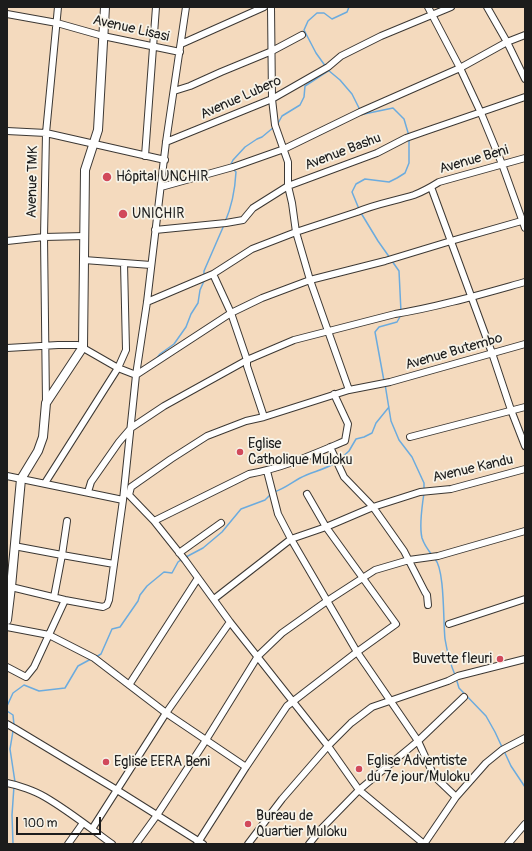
<!DOCTYPE html>
<html>
<head>
<meta charset="utf-8">
<style>
	body { margin:0 }
	#map { position:relative; width:532px; height:851px; overflow:hidden; background:#f4dabe; font-family:Pangolin,sans-serif }
	canvas { display:block }
	.frame { position:absolute; inset:0; border:8px solid #1c1c1c; pointer-events:none }
	.scale { position:absolute; left:16px; top:817px; width:85px; height:18px; box-sizing:border-box; border:2px solid #1c1c1c; border-top:0; padding-left:5px; font-size:12px; line-height:14px; white-space:nowrap; color:#1c1c1c; -webkit-text-stroke:3px #f7f3e8; paint-order:stroke }
</style>
</head>
<body>
<div id="map">
<canvas width="532" height="851"></canvas>
<div class="frame"></div>
<div class="scale">100 m</div>
</div>
<script>
const ctx = document.querySelector('canvas').getContext('2d');
ctx.lineJoin = 'round';
function trace(path, color, width, dash) { ctx.strokeStyle = color; ctx.lineWidth = width; ctx.lineCap = dash ? 'butt' : 'round'; ctx.setLineDash(dash || []); ctx.stroke(path); }
function label(font, color, halo, rows, align = 'center') {
  ctx.font = font + ' Pangolin,sans-serif'; ctx.lineWidth = 3.5; ctx.setLineDash([]); ctx.textBaseline = 'middle'; ctx.strokeStyle = halo; ctx.fillStyle = color; for (const [text, x, y, turn = 0] of rows) {
    ctx.save(); ctx.translate(x, y); ctx.rotate((+turn || 0) * Math.PI / 180); ctx.textAlign = isNaN(turn) ? turn : align; if (halo) ctx.strokeText(text, 0, 0); ctx.fillText(text, 0, 0); ctx.restore();
  }
}
const stream = new Path2D(`
	M326,67L316,53L304,30L308,21L317,13H324L332,19L347,12L349,7
	M328,70L340,80L352,94L360,110
	M363,113L364,114L393,108L404,119L409,136
	M277,125L282,116L300,105L304,97L305,86L328,71
	M230,166L233,160L245,147L257,139L262,137L274,127
	M359,209L352,192L356,184L365,179L389,182L397,178L405,173L409,163V139
	M361,213L378,241L390,258
	M225,222C232,206 235,190 236,172L234,170
	M392,261L399,271L401,312
	M204,275V271L224,225
	M156,359L160,354L174,344L186,327L191,314L198,303L200,290L204,281
	M384,381L375,332L379,327L397,322L401,315
	M385,384L391,421L399,440L412,457L424,483V489
	M338,461L349,451L356,439L364,437L372,433L376,423L389,407
	M274,492C284,489 291,483 300,478C311,472 324,470 335,463
	M424,493C422,506 419,526 422,538C424,544 428,550 432,555
	M186,557L203,548L222,532L241,509L265,500L271,494
	M435,559C445,570 443,622 445,639C447,651 450,663 455,675
	M96,657L101,654L112,629L120,627L138,601L140,595L147,586L164,572L172,573L178,562L182,559
	M456,678L459,688L486,716L495,732L502,747
	M7,706L13,693L24,685L39,691L65,688L78,666L91,659
	M7,711L13,715L14,725
	M13,731L10,749L15,782
	M504,751L511,766L525,787
	M13,844L12,815L14,786`);
const minor = new Path2D(`
	M271,7L272,99L275,125L288,162V186L292,203L296,232L310,280L328,331L349,390
	M428,7L460,68L481,113L502,164L525,228
	M487,7L507,42L525,79
	M7,14L57,23L103,36L180,52
	M181,44L264,7
	M174,91L190,86L221,72L272,51L302,35
	M7,131L46,133L165,160
	M166,142L272,99L328,67L341,56L381,36L451,7
	M145,156L156,7
	M161,187L233,167L284,149L360,112L460,68L507,42L525,35
	M431,187L492,353L511,410L525,446
	M155,230L226,223L243,220L253,208L288,186L377,153L406,138L426,131L525,97
	M7,241L44,237L85,236
	M84,260L151,265
	M213,274L231,313L247,360V366L264,417
	M147,302L213,274L252,249L296,232L357,212C375,204 395,201 414,195C422,192 431,187 439,182L525,158
	M7,348L58,345H78L118,368L136,375
	M136,375L231,313L262,298L310,280L385,261L451,241L525,220
	M46,403L44,237L46,133L58,7
	M410,437L525,407
	M330,447L344,477L373,507L404,551L425,592L427,595L428,605
	M267,471L278,514L291,539L357,652L418,741L434,776L456,797
	M7,476L123,500
	M45,483L118,368L126,350L124,263
	M88,492L91,482L119,442L131,428L164,406L247,360L294,340L395,314C438,307 482,294 525,282
	M129,495L154,521L185,560L230,622L328,746L359,790L424,844
	M129,495L131,487L171,459L207,436L246,421L264,417L349,390L390,382L525,344
	M154,521L249,474C283,468 314,454 345,441L348,424L334,394
	M14,546L62,555L114,564
	M179,553L221,523
	M11,587L65,600L103,607L107,605L109,600L123,500L136,375L147,302L166,142L186,7
	M54,597L62,555L67,521
	M214,599L291,539L326,527L373,507L420,492L451,489L525,469
	M449,624L525,599
	M7,627L49,635L94,658L166,713L246,767
	M7,667L26,677L34,667L65,600
	M129,685L198,578
	M7,724L14,728L117,790L203,844
	M7,783C18,785 35,791 45,797C69,811 90,828 112,844
	M92,829L166,713L230,622
	M68,844L83,823
	M136,844L157,815L206,740L258,656L282,633L327,601L375,570L409,560L438,556L525,531
	M197,844L246,767L287,706L357,652L396,624L326,527L307,494
	M248,844L282,799L328,746L351,723L372,707L448,681L458,676L525,659
	M309,844L321,829L359,790L418,741L464,697
	M424,844L456,797L486,763L502,750L525,738
	M508,844L525,824`);
const tertiary = new Path2D(`
	M7,620L11,587L21,479L38,451L43,437L46,403L83,347L85,170L98,130L105,7`);
const markers = [
	[107,177,5,"#d1495b"],
	[123,214,5,"#d1495b"],
	[240,452,4,"#d1495b"],
	[500,659,4,"#d1495b"],
	[106,762,4,"#d1495b"],
	[359,769,4,"#d1495b"],
	[248,824,4,"#d1495b"]
];
const streetNames = [
	["Avenue Lisasi",131,29,13],
	["Avenue Lubero",241,98,-24],
	["Avenue Bashu",343,152,-21],
	["Avenue Beni",474,160,-16],
	["Avenue TMK",33,182,-89],
	["Avenue Butembo",454,352,-16],
	["Avenue Kandu",473,469,-13]
];
const poiNames = [
	["Hôpital UNCHIR",116,177],
	["UNICHIR",132,214],
	["Eglise",248,444],
	["Catholique Muloku",248,460],
	["Buvette fleuri",492,659,"right"],
	["Eglise Adventiste",367,761],
	["du 7e jour/Muloku",367,777],
	["Eglise EERA Beni",114,762],
	["Bureau de",256,816],
	["Quartier Muloku",256,832]
];
trace(stream, '#6babde', 1.5);
trace(minor, '#3c3834', 8);
trace(tertiary, '#3c3834', 10);
trace(minor, '#fff', 6);
trace(tertiary, '#fff', 8);
for (const [x, y, r, color] of markers) { const dot = new Path2D(); dot.arc(x, y, r, 0, 2 * Math.PI); ctx.fillStyle = color; ctx.fill(dot); trace(dot, '#f7f3e8', 1.5); }
label('14px', '#1c1c1c', '#f7f3e8', streetNames);
label('14px', '#1c1c1c', '#f7f3e8', poiNames, 'left');
</script>
</body>
</html>
